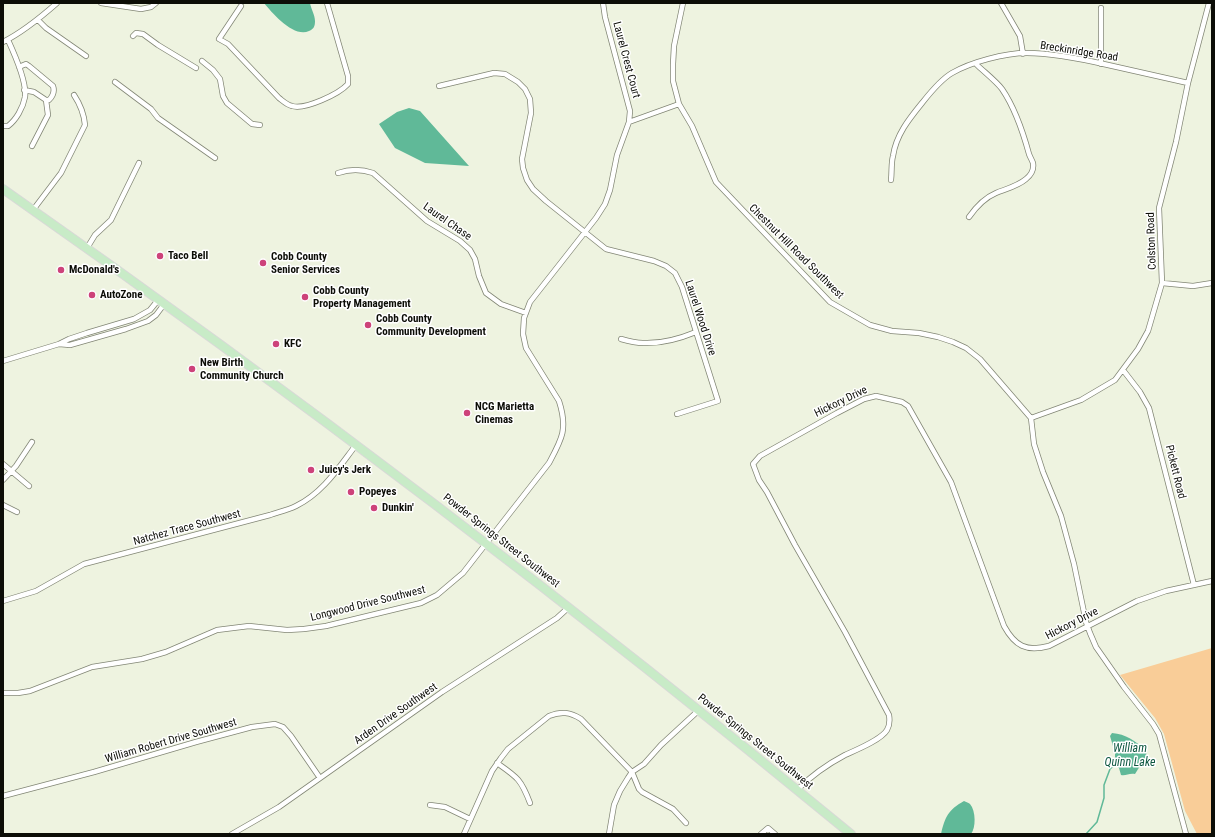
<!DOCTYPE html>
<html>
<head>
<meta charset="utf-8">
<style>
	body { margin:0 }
	#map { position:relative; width:1215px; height:837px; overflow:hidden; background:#eef3e0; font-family:"Roboto Condensed",sans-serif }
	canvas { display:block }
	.frame { position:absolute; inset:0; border:4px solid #0c0d07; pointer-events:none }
</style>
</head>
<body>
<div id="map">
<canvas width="1215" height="837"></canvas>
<div class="frame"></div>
</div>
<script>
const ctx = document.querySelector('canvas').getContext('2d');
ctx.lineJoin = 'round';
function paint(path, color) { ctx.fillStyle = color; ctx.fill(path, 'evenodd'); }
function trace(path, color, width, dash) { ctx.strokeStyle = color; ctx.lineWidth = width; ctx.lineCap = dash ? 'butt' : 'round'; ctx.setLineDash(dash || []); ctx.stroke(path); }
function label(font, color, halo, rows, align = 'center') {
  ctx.font = font + ' "Roboto Condensed",sans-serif'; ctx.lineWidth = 3; ctx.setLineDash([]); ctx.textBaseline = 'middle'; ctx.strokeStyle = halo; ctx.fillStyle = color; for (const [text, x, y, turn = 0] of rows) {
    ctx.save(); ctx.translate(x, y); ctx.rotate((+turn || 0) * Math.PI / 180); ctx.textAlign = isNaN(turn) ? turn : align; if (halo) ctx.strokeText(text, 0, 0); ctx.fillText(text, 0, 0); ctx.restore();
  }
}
const green = new Path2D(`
	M1212,648V834H1197L1185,811L1164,734L1155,718L1120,675Z`);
const water = new Path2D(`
	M264,3H310C311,9 315,15 315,21C315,26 314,29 309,31C294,38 273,14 264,3Z
	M409,108L420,111L469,166L425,163L395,148L379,124L397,112Z
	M1112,733C1126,734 1135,741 1146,750L1147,761L1146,764L1140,766L1135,774C1129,773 1126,776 1121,775L1119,768L1115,765V753L1110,736Z
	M964,801C966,802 969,803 970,804C976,811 976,828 971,834H941C945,817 948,810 964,801Z`);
const stream = new Path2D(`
	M1086,834L1097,822L1104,798V785L1110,769L1115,765`);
const street = new Path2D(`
	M101,3L141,9L151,7L156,3
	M603,3L605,17L630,111L629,122
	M683,3L674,46L673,64V81L679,104L692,126L716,182L830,302L870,325L892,331L919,333L938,337L953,342L966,348L980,359L1031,418L1034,444L1043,472L1061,516L1074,564L1086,622L1090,633L1096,647L1124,687L1153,724L1159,734L1186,834
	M1001,3L1020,36L1023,54
	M241,6L219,39L228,44L279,98C283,101 287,105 292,106C305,110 339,94 348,84V76L327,3
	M38,20L46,28L86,56
	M133,36L136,33L143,34L158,45L196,68
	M3,42C23,32 40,18 57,3
	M202,61L213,70L220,79L223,96L227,103L252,124L260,125
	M1101,64V8
	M19,67L26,64L29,66L53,86C55,92 53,96 49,100H46
	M115,82L151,109L158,118L215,158
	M439,86L494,73L505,74L518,82L525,89L530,99L531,113L522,159L523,168L527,180L533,189L546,201L606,249L654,261L666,266L675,273L682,287L718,401L677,414
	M24,90L34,92L46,100L48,115L32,146
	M3,126H8C16,120 23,108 25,97C27,83 14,53 8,40
	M338,173C350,169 361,169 373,173L427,221L460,241L470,250L475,259L479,276L486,293L501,304L526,313
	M891,180C892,172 891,163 893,156C896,135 909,119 922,103C930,93 940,80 952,73C971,62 1005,53 1027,53C1054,53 1082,59 1108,65C1135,71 1161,77 1188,83
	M33,210L61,173L85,125C84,114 80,104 74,95
	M969,217C976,207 984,198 996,193C1006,189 1018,186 1026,179C1031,175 1034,169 1033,163C1032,160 1030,157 1029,154C1023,132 1015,108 1002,89C996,81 983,71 976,64
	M87,248L95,235L111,220L139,163
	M1162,283L1193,286L1212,283
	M621,339C628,341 636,343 643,343C662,344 679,339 696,332
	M59,344L70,345L126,329L148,321L156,315L165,303
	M3,361L59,344L69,339L87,333L134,319L150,310L159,299
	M1123,370L1140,392L1149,408L1194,585
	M1031,418L1081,400L1115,380L1138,349L1148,331L1162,283L1159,208L1176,142L1188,83L1209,3
	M3,464L29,486
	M3,480L16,466L32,442
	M3,505L17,512
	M3,601L36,591L84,564L270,515C279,512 288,510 296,506C323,493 339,467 356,445
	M3,693H18L30,691L92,667L142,659L166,652L217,630L249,626L287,630L304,629L326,626L421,603L437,595L463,573L549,463C562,439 568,429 559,401L526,348L523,334L524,318L530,302L596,218L605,204L610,190L617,155L629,122L679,104
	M497,763C517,777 521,779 530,803
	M797,790C811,776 828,764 845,755C856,750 881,740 887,730C890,725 890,721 889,715L845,632L795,545L767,492L759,480L753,464L760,456L837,413L864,399L876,396L902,402L908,406L951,482L1004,626C1015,646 1026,652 1049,646L1137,601L1166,591L1212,581
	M3,796L94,772L196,742L252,727L275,724L283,727L291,736L320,778
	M430,805L445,807L470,819
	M232,834L279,807L442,692L557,618L569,607
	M464,834L492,771L501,758L508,749L549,716C561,711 570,712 581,719L632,772L639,789L642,792L673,809L686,823
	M609,834L614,805L620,791L628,778L632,772L644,764L661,745L699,710
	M761,834L768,828L775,834`);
const primary = new Path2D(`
	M3,189C294,393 577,608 851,834`);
const markers = [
	[160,256,4,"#cd427a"],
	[263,263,4,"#cd427a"],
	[61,270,4,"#cd427a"],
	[92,295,4,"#cd427a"],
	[305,297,4,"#cd427a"],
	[368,325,4,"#cd427a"],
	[276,344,4,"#cd427a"],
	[192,369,4,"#cd427a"],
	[467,413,4,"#cd427a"],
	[311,470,4,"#cd427a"],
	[351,492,4,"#cd427a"],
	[374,508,4,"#cd427a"]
];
const streetNames = [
	["Breckinridge Road",1079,52,9],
	["Laurel Crest Court",626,60,75],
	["Laurel Chase",447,222,35],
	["Colston Road",1152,241,-92],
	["Chestnut Hill Road Southwest",796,252,45],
	["Laurel Wood Drive",700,318,72],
	["Hickory Drive",841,402,-26],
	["Pickett Road",1175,472,76],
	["Natchez Trace Southwest",187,528,-15],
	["Powder Springs Street Southwest",501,541,38],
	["Longwood Drive Southwest",368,604,-14],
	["Hickory Drive",1072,624,-27],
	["Arden Drive Southwest",396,714,-35],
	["William Robert Drive Southwest",171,741,-16],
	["Powder Springs Street Southwest",755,742,39]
];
const poiNames = [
	["Taco Bell",168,256],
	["Cobb County",271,257],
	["Senior Services",271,270],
	["McDonald's",69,270],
	["Cobb County",313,291],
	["Property Management",313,304],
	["AutoZone",100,295],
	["Cobb County",376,319],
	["Community Development",376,332],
	["KFC",284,344],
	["New Birth",200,363],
	["Community Church",200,376],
	["NCG Marietta",475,407],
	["Cinemas",475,420],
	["Juicy's Jerk",319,470],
	["Popeyes",359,492],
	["Dunkin'",382,508]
];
const waterNames = [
	["William",1130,749],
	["Quinn Lake",1130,763]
];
paint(green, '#f9cd98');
paint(water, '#60b998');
trace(stream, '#60b998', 1.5);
trace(street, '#828675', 6);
trace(primary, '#d8d8d7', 10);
trace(street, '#fff', 4.5);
trace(primary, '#c8ebc7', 8);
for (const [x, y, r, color] of markers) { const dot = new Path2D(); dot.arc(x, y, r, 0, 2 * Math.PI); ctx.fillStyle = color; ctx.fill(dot); trace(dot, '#fff', 1.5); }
label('11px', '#0c0d07', '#fff', streetNames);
label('bold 11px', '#0c0d07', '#fff', poiNames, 'left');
label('italic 12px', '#0e5741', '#fff', waterNames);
</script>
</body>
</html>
